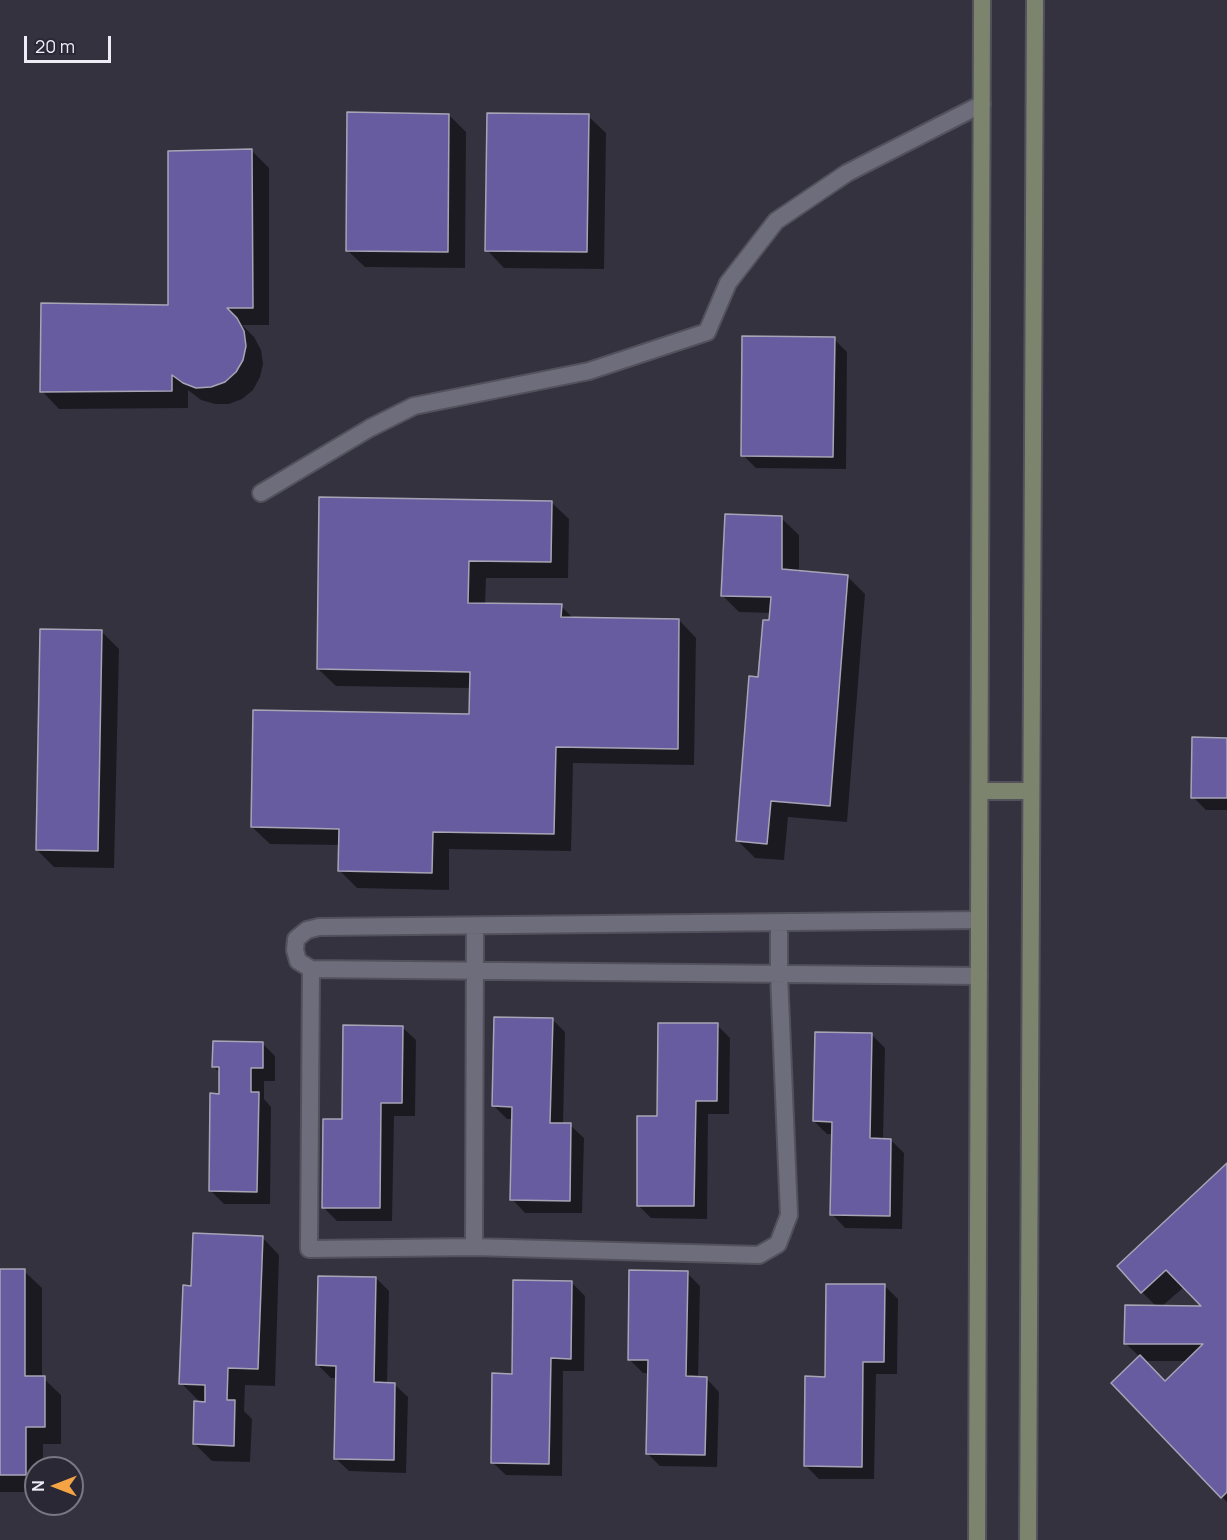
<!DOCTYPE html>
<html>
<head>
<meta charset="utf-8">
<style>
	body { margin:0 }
	#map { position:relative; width:1227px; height:1540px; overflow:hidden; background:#34323f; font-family:Manrope,sans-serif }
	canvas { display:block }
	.north { position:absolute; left:24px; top:1456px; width:60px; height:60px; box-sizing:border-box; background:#2a2835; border:2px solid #787782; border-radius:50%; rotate:270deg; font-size:16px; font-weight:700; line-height:24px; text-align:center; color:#eeedf6 }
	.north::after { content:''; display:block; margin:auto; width:21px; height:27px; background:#f4a444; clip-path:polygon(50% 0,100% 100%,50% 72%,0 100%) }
	.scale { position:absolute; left:24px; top:36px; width:87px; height:27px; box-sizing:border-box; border:3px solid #eeedf6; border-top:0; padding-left:8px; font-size:18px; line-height:21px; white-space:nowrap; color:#eeedf6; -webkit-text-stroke:4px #2a2835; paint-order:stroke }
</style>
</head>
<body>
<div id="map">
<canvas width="1227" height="1540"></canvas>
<div class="north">N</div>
<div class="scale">20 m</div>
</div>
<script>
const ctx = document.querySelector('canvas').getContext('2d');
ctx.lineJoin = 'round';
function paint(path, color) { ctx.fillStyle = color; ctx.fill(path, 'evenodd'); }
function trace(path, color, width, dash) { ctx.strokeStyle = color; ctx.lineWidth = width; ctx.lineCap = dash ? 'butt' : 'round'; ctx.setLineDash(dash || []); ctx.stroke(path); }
const shadow = new Path2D(`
	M449,115L466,132L465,268L365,267L347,250Z
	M588,116L606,133L604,269L504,268L487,250Z
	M252,151L269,168V325H242L254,337L261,350L263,364L260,377L253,390L242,399L229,404H215L201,400L188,390V408L59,409L42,391L169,307Z
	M834,339L847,352L846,469L756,468L743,455Z
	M551,502L569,519L568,578H486L485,604L561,606L574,619L679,620L696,638L694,765L573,763L571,851L449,849V890L357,888L340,871V845L270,844L252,827L471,715V688L336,686L318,669Z
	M781,518L799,535V572L847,576L865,594L847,822L788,817L784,860L755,858L738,841L759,679L771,613L739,612L722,595Z
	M102,632L119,649L114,868L54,867L37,850Z
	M1227,739V810H1206L1193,797Z
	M552,1019L565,1032L563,1125H570L584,1138L582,1213H525L512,1199L513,1119H507L494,1106Z
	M717,1025L730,1038L729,1114H708L707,1219L651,1218L638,1205L659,1118Z
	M402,1027L416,1040L415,1116H394L392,1221H337L323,1207L344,1120Z
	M872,1035L885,1048L883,1140H891L904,1153L902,1229L845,1228L832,1214L833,1134H827L814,1121Z
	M262,1043L275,1056V1081H264V1099L271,1107L270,1204H224L210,1190L221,1095V1074L214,1067Z
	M1227,1165V1502L1113,1383L1140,1357L1126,1344L1157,1307L1142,1292ZM1184,1287L1205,1308L1161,1307ZM1143,1361H1188L1165,1383Z
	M262,1237L279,1255L275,1386L245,1385L244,1411L252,1419L250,1462L212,1461L195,1444L201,1403L181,1383L193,1287Z
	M0,1271H24L42,1288V1377L61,1395V1444H43V1468H36V1492H0Z
	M687,1273L700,1286L698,1378H706L719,1392L717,1467L660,1466L647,1453L649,1373H643L629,1359Z
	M376,1278L389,1291L387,1384H394L408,1397L406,1473L349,1471L335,1458L337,1378H331L318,1365Z
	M571,1282L585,1296L584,1371H563L562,1476L506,1475L492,1462L513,1375Z
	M885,1286L898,1299L897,1374H876L874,1479H819L806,1466Z`);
const building = new Path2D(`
	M347,112L449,114L448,252L346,251Z
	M487,113L589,114L587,252L485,251Z
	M252,149L253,308H227L237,318L244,331L246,346L243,360L236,372L225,382L211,387L196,388L183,383L172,375V391L40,392L41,303L168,305V151Z
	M742,336L835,337L833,457L741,456Z
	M319,497L552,501L551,562L469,561L468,603L562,604L561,617L679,619L678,749L556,747L554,834L433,832L432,873L338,871L339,829L251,827L253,710L469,714L470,672L317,669Z
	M725,514L782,516V569L848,575L830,806L771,801L767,844L736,841L749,676L758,677L763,620H769L771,597L721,596Z
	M40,629L102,630L98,851L36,850Z
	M1192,737L1227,738V798H1191Z
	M494,1017L553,1018L550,1123H571L570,1201L510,1200L512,1107L492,1106Z
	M658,1023H718L717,1101H696L694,1206H637V1116H657Z
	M343,1025L403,1026L402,1103H381L380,1208H322L323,1119H342Z
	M815,1032L872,1033L870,1138L891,1139L890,1216L830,1215L832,1122L813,1121Z
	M213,1041L263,1042V1068H251V1092H259L257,1192L209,1191L210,1093L219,1094V1067H212Z
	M1227,1163V1492L1221,1498L1111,1383L1140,1355L1165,1381L1203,1344H1124L1125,1305L1201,1306L1166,1270L1141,1293L1117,1266Z
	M193,1233L263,1236L258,1369L228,1368L227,1400H235L234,1446L193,1444L194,1401L205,1402V1385L179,1384L183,1285L191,1286Z
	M0,1269H25V1376H45V1427H26V1475H0Z
	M629,1270L688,1271L686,1376L707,1377L705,1455L646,1454L648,1360H628Z
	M318,1276L376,1277L374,1382L395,1383L394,1460L334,1459L336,1366L316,1365Z
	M513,1280L572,1281L571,1359L551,1358L549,1464L491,1463L492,1373L512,1374Z
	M826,1284H885L884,1362H863L862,1467L804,1466L805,1376L825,1377Z`);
const service = new Path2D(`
	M261,493L370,428L414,406L589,371L707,332L728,283L776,221L847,173L982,104
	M979,920L319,927L307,930L296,939L295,950L298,961L311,969L979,976
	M311,969L309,1249L474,1247L759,1255L778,1244L789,1215L779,974V923
	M474,1247L475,926`);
const secondary = new Path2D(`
	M980,791H1031
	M977,1540L982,0
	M1028,1540L1035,0`);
paint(shadow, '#0007');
paint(building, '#685ca1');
trace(building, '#a6a5b5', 1.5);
trace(service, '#53515c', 20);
trace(secondary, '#53515c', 20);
trace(service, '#6e6d7b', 16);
trace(secondary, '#7d846e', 16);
</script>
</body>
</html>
